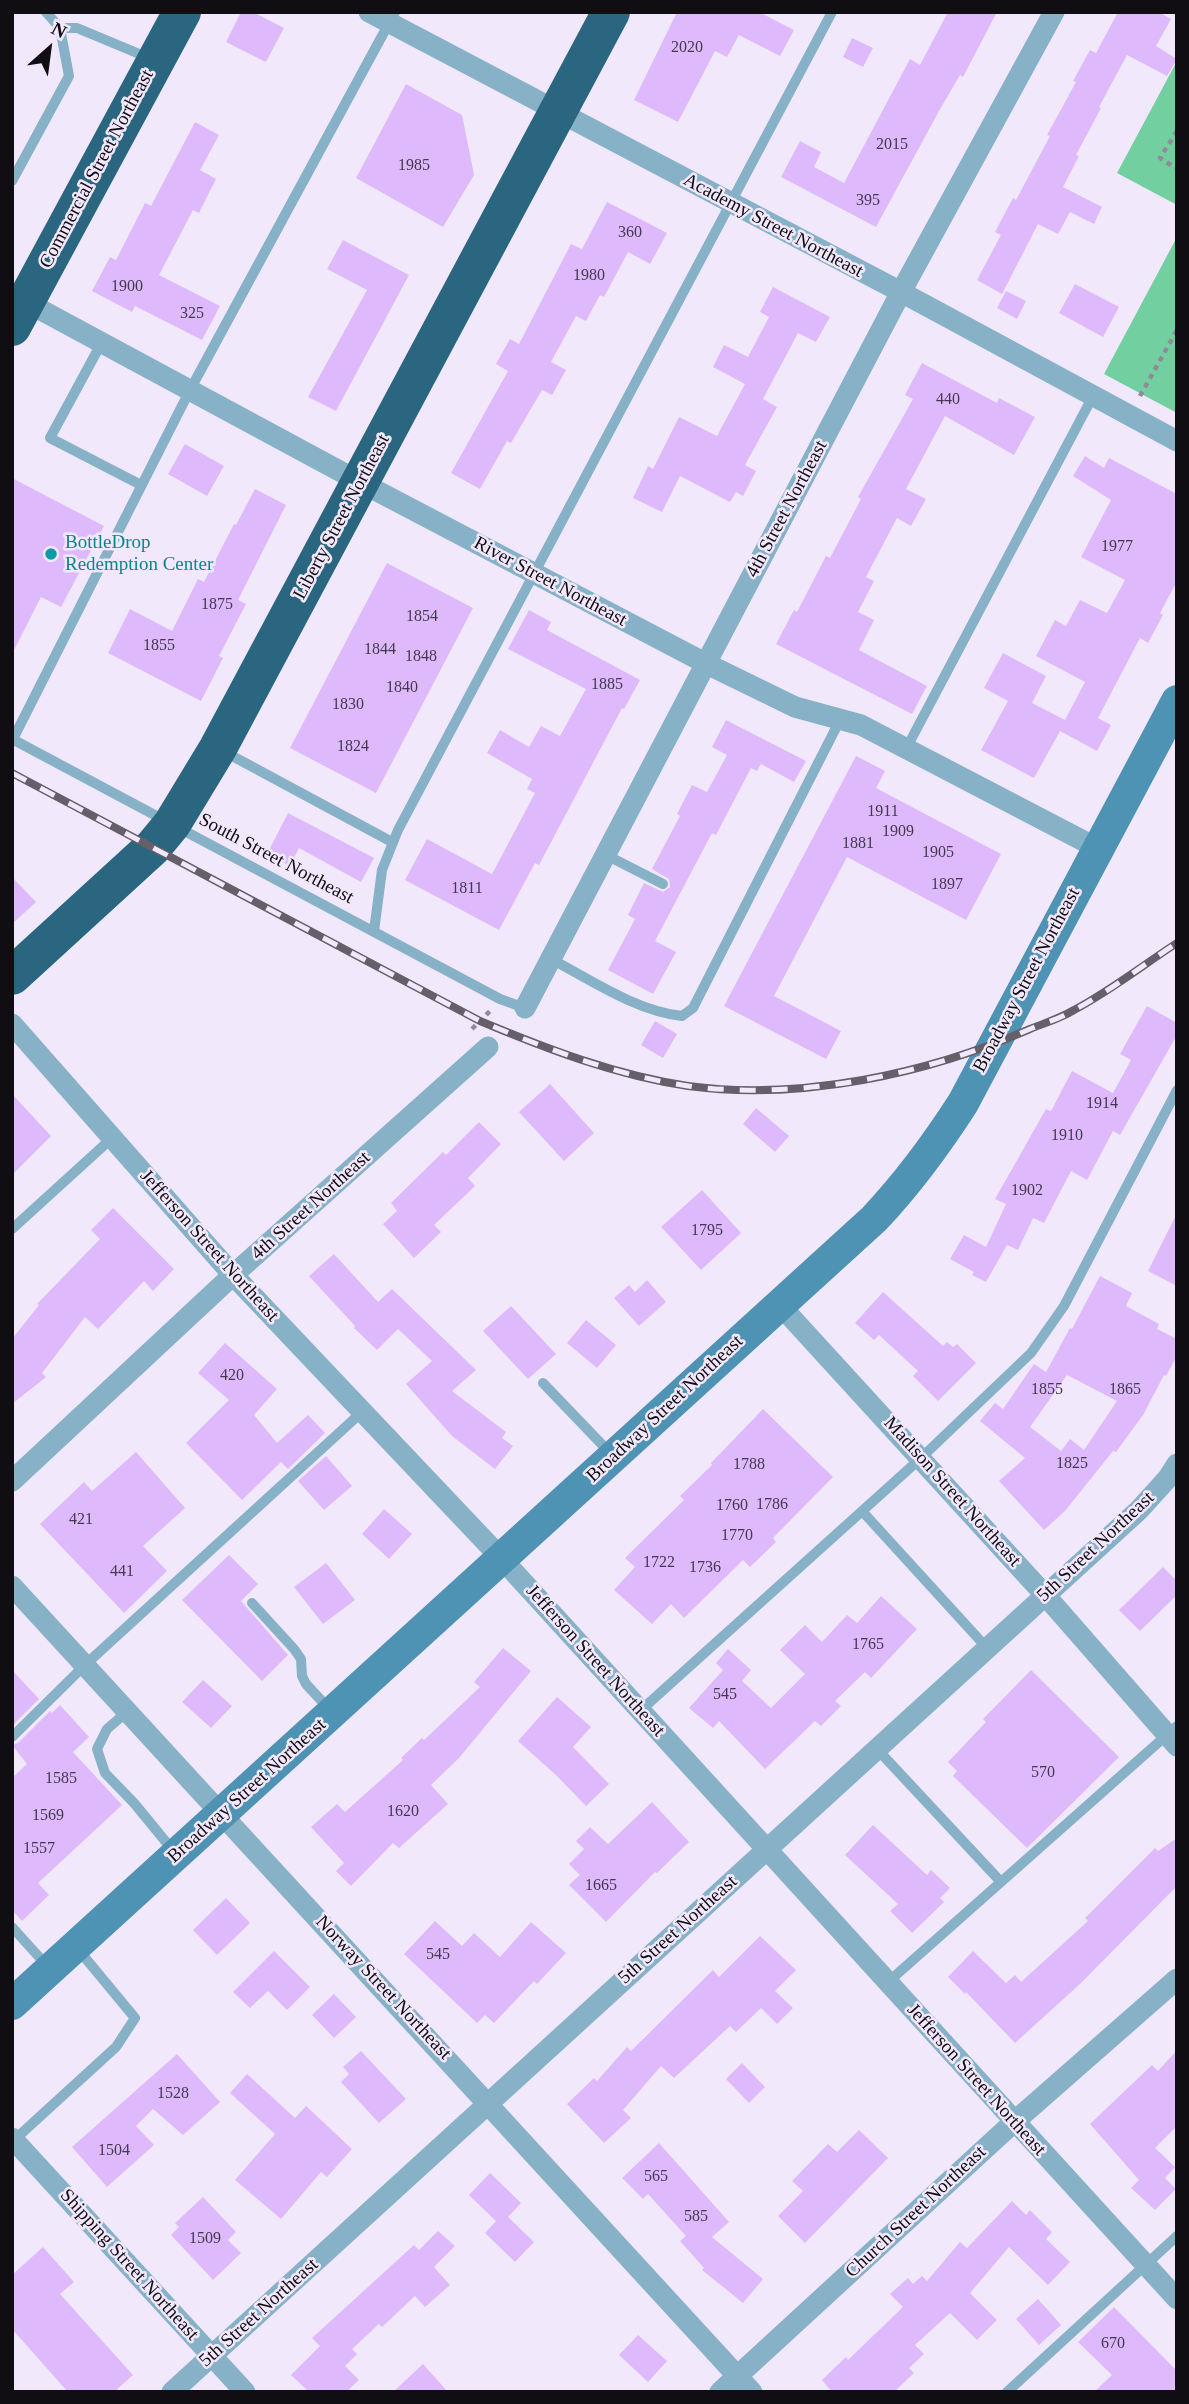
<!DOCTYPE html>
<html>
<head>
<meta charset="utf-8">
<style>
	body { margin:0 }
	#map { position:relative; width:1189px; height:2404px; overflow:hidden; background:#f2e8fb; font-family:"Times New Roman",serif }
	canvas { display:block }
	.frame { position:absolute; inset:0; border:14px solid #100d13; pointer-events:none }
	.north { position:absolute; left:14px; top:14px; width:70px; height:70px; -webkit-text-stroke:5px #f2e8fb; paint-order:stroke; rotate:28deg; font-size:19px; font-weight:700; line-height:28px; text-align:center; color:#100d13 }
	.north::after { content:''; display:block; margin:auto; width:24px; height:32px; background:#100d13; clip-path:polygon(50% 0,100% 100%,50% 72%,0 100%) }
</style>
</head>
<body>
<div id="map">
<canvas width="1189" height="2404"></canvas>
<div class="frame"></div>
<div class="north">N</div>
</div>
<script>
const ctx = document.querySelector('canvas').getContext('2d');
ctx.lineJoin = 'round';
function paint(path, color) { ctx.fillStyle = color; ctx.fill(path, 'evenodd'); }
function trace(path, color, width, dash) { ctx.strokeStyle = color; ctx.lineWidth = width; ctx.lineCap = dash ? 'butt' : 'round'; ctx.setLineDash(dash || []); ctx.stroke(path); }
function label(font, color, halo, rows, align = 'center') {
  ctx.font = font + ' "Times New Roman",serif'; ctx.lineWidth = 5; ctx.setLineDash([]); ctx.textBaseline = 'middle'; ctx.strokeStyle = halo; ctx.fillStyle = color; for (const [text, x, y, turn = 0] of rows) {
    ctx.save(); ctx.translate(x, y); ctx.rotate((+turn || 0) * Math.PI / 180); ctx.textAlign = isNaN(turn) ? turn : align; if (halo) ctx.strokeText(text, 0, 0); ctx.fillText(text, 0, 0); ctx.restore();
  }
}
const green = new Path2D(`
	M1177,61V205L1117,173Z
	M1177,237V413L1104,374Z`);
const building = new Path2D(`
	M241,12H253L284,28L266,62L226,42Z
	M677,12H759L794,30L780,56L739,35L727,57L715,51L678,122L634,100Z
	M948,12H997L963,77L960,75L939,111L876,227L781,177L800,141L821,152L814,167L844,183L910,59L920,65Z
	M1118,12H1159L1171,19L1156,46L1177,59L1167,76L1127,55L1099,107L1101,108L1076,155L1079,156L1063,187L1102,207L1094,224L1070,212L1058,234L1038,224L1002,294L977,280L1001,235L995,232L1013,198L1016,200L1050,136L1047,135L1076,82L1073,81L1090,50L1096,53Z
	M852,38L873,48L863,67L843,57Z
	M406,84L462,115L474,175L443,227L356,178Z
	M195,122L219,135L200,170L216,179L199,213L193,210L159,275L220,306L202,340L135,306L132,312L92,291L110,257L116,260L145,203L151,206Z
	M607,202L667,233L650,264L628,252L604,297L600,295L586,321L576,316L551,362L566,370L552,395L542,390L511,443L507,441L480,489L451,473L508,371L496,364L510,339L519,344L571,244L582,249Z
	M343,240L409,275L336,411L308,397L367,290L327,269Z
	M1075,284L1119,307L1103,337L1059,313Z
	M773,287L830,317L816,342L798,333L763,399L777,407L745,465L756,471L743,496L736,492L730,502L680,476L662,512L633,498L648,466L653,469L679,417L717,436L745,384L713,367L724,345L748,357L769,317L760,312Z
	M1006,291L1026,301L1017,319L997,308Z
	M922,363L997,403L999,398L1035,417L1014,455L945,416L906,489L926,499L911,526L897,518L866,577L874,581L858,612L874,620L859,650L927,686L912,714L776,644L794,610L797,612L826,556L830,558L861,499L858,497L913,399L905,395Z
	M185,444L224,466L207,496L168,474Z
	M1085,456L1104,468L1109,458L1177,494V581L1160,613L1163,615L1148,643L1140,638L1098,718L1111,725L1097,751L1060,731L1034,778L981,750L1008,701L984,688L1003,653L1046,676L1032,703L1065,720L1085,682L1036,656L1055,620L1066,626L1080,600L1107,613L1125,580L1081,557L1111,500L1073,476Z
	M12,478L104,526L61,607L41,597L12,654Z
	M255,489L286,505L238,600L246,604L219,656L223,658L201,701L108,653L130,609L172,631L198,579L204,582L234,524L236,525Z
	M387,563L473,608L376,793L290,748Z
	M529,610L551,622L547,630L640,680L624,709L622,708L539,865L535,863L499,930L405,880L427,839L492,874L535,793L527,789L532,779L487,753L500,730L529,747L541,726L560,736L586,689L508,649Z
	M726,720L806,761L794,782L761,764L757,771L751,768L716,835L712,833L655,941L676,952L653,994L608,970L635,919L628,915L644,883L663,892L670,887L669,879L652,869L680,816L677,814L692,785L707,792L727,755L712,747Z
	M856,756L885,771L876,788L1001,854L966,920L847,857L774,996L841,1031L826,1059L724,1006Z
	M288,813L374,858L361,882L299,848L290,866L267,854Z
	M12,877L36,902L12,924Z
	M1147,1006L1177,1023V1035L1120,1135L1113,1131L1087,1180L1071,1171L1044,1223L1033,1218L1018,1250L1007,1245L986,1282L972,1275L974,1272L950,1259L964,1235L986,1247L1006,1204L995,1199L1046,1109L1051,1111L1072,1071L1113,1093L1131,1060L1120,1054Z
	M655,1021L677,1034L663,1058L641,1045Z
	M550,1084L594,1133L564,1161L519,1112Z
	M12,1094L51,1136L12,1175Z
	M756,1108L789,1136L775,1152L743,1124Z
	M479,1122L501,1144L468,1178L475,1186L434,1225L441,1232L414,1258L383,1224L397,1211L391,1203L443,1152L446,1155Z
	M702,1190L741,1233L701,1270L661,1227Z
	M113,1208L174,1269L153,1291L144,1281L98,1329L85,1317L42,1373L46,1377L12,1404V1339L39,1305L37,1304L100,1239L91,1230Z
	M1177,1213V1286L1148,1271Z
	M334,1254L378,1302L392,1289L476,1370L452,1391L506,1432L502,1438L513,1446L495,1469L452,1436L406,1384L432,1361L398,1329L377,1350L354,1328L355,1326L309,1276Z
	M1100,1276L1132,1293L1126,1306L1159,1324L1157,1329L1177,1339V1356L1166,1376L1164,1375L1143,1415L1116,1452L1113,1451L1065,1511L1044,1530L999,1481L1025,1458L980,1421L995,1403L1003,1409L1034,1364L1046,1372L1070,1328L1072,1329ZM1067,1375L1117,1401L1084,1450L1070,1439L1061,1451L1030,1427Z
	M647,1280L666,1302L639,1326L614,1298L629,1285L635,1292Z
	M883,1292L943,1346L947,1342L953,1347L957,1344L976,1363L938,1401L913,1376L918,1371L879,1335L874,1340L855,1323Z
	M511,1306L556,1354L528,1379L483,1331Z
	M586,1320L616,1345L597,1368L567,1343Z
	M225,1343L277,1389L254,1415L277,1443L308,1415L325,1433L288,1469L281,1462L242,1500L186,1443L229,1400L198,1373Z
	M763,1409L833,1477L773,1538L776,1542L750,1567L743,1560L684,1618L671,1604L652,1624L614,1590L635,1567L625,1558L684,1500L680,1496L712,1465L711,1463Z
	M136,1452L185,1508L143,1546L167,1571L124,1613L40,1524L84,1482L92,1491Z
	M326,1456L352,1486L324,1510L298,1481Z
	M384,1509L412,1534L389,1559L362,1534Z
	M229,1555L258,1584L241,1601L288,1655L262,1681L182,1600Z
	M326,1563L355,1600L323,1624L294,1587Z
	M1163,1567L1177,1581V1595L1140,1631L1119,1610Z
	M881,1596L917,1629L871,1678L865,1672L835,1701L841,1706L821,1726L815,1721L765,1769L719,1721L713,1728L689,1708L723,1670L716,1663L728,1649L751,1670L742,1681L771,1708L805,1674L780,1650L805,1625L822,1642L847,1615L857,1623Z
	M503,1648L531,1671L459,1758L431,1785L448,1804L399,1848L393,1843L351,1886L336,1871L344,1863L311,1827L337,1804L345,1812L403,1760L401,1758L422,1738L424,1740L480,1687L474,1682Z
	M12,1670L39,1699L12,1726Z
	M1031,1670L1119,1757L1027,1848L953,1776L957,1771L948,1762L986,1722L983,1719Z
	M203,1680L232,1706L211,1728L182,1702Z
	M557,1697L591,1727L573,1747L609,1784L586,1806L557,1776L518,1741Z
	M60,1705L89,1737L73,1752L122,1805L38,1883L49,1895L22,1921L12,1910V1778L27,1764L12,1745L18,1743L50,1711L52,1713Z
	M652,1802L689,1842L657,1873L655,1872L606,1922L569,1885L580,1875L569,1864L584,1849L576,1841L590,1827L608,1844Z
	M873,1825L927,1875L931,1870L950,1888L940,1898L944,1902L912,1933L890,1911L898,1904L845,1855Z
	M1177,1838V1886L1081,1983L1015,2043L966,1992L965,1994L948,1977L973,1951L1006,1983L1015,1975L1021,1982L1088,1921L1085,1918L1155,1848L1158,1851Z
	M226,1898L250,1923L217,1955L193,1930Z
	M435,1921L462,1946L474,1933L500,1957L531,1922L566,1953L537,1984L534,1981L494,2023L485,2015L477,2023L404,1954Z
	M760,1936L796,1970L775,1991L793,2008L777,2024L761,2008L736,2032L730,2026L674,2078L661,2066L623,2110L631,2118L604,2143L567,2104L594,2078L597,2081L627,2047L631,2051L713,1970L719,1977Z
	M274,1951L310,1987L287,2010L268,1991L250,2008L233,1992Z
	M334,1994L356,2017L334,2038L312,2015Z
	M1177,2050V2126L1155,2148L1175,2167L1165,2178L1176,2189L1155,2210L1131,2188L1139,2180L1090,2124L1152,2065L1158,2071Z
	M361,2051L406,2099L379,2123L341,2082L349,2074L343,2067Z
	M177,2054L220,2102L183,2135L153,2109L136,2126L154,2145L107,2187L72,2147Z
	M742,2063L765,2087L749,2103L726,2079Z
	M247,2074L295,2118L306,2106L352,2149L327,2177L321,2172L281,2219L235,2180L275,2134L230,2093Z
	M859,2130L888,2158L805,2243L778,2216L803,2191L792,2181L828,2144L837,2152Z
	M659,2143L729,2222L712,2237L763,2279L743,2303L702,2270L704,2268L680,2241L686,2236L648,2194L643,2199L622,2178Z
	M490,2173L521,2203L508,2217L534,2242L515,2262L485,2233L496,2221L469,2195Z
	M203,2197L236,2232L228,2240L241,2253L213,2280L171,2235L179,2227L175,2223Z
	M1012,2201L1026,2215L1030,2210L1052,2232L1046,2239L1070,2262L1048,2285L1009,2247L970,2293L997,2320L977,2340L950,2313L915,2345L924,2354L909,2368L914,2373L894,2392H832L822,2380L846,2357L848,2360L903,2307L890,2294L908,2278L913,2284L922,2276L927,2281L960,2242L967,2248Z
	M438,2231L455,2246L434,2267L450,2285L425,2307L415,2296L382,2327L379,2324L352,2349L357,2354L345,2366L359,2380L346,2392H309L291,2375L320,2346L312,2338L414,2245L419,2250Z
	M43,2247L74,2282L60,2294L133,2375L114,2392H68L12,2329V2275Z
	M1038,2299L1061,2325L1039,2345L1016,2319Z
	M1114,2307L1177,2371V2392H1094L1112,2375L1078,2342Z
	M638,2335L667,2361L648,2382L619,2355Z
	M423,2364L448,2392H393Z`);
const path = new Path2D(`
	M1177,131L1160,158L1177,169
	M1140,396L1177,330
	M472,1029L491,1010`);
const lane = new Path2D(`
	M60,28H77L149,58
	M12,181L69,76L60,28L46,12
	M102,342L50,438L141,485
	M12,739L500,999L525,1008
	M13,739L190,390L395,12
	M906,749L1093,396
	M223,751L392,842
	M606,855L663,884
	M374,931L382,870L398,830L832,12
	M551,959C591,980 636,1011 682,1016L693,1008L840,720
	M12,1229L112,1138
	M543,1383L612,1455
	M862,1511L987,1648
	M252,1603L294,1649L301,1659L302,1676L306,1684L331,1711
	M128,1711L107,1729L97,1749L105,1773L134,1803L175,1853
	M640,1711L921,1458L1031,1353L1064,1306L1177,1090
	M12,1737L85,1665L363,1411
	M877,1749L1001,1882
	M12,1927L49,1968
	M887,1983L1177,1726
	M12,2142L116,2047L135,2018L77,1948
	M1007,2392L1177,2236`);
const street = new Path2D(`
	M369,12L901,292L1177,441
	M17,297L360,482L707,664L795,707L861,725L1097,848
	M525,1008L901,292L1054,12
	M12,1024L233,1275L502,1559L1177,2299
	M779,1304L1045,1595L1177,1746
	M12,1481L233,1275L488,1047
	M12,1586L752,2392
	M12,2138L245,2392
	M172,2392L1139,1510L1168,1478L1177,1464
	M720,2392L1014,2122L1177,1979`);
const secondary = new Path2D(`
	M12,2004L874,1219C908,1183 936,1145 963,1103L1177,701`);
const highway = new Path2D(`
	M12,327L182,12
	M12,976L153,847L172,824L218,748L611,12`);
const rail = new Path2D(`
	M12,773L480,1021C547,1049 615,1075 688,1086C801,1101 927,1074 1030,1029C1045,1023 1061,1018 1074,1010C1110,991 1143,965 1177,943`);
const markers = [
	[51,554,7,"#0f9aa8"]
];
const numberNames = [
	["2020",687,48],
	["2015",892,145],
	["1985",414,166],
	["395",868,201],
	["360",630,233],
	["1980",589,276],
	["1900",127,287],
	["325",192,314],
	["440",948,400],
	["1977",1117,547],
	["1875",217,605],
	["1854",422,617],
	["1855",159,646],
	["1844",380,650],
	["1848",421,657],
	["1885",607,685],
	["1840",402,688],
	["1830",348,705],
	["1824",353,747],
	["1911",883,812],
	["1909",898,832],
	["1881",858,844],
	["1905",938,853],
	["1897",947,885],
	["1811",467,889],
	["1914",1102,1104],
	["1910",1067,1136],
	["1902",1027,1191],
	["1795",707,1231],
	["420",232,1376],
	["1855",1047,1390],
	["1865",1125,1390],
	["1825",1072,1464],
	["1788",749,1465],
	["1786",772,1505],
	["1760",732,1506],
	["421",81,1520],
	["1770",737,1536],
	["1722",659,1563],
	["1736",705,1568],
	["441",122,1572],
	["1765",868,1645],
	["545",725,1695],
	["570",1043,1773],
	["1585",61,1779],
	["1620",403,1812],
	["1569",48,1816],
	["1557",39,1849],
	["1665",601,1886],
	["545",438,1955],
	["1528",173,2094],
	["1504",114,2151],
	["565",656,2177],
	["585",696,2217],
	["1509",205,2239],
	["670",1113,2344]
];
const streetNames = [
	["Commercial Street Northeast",97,169,-62],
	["Academy Street Northeast",773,226,28],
	["4th Street Northeast",787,509,-62],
	["Liberty Street Northeast",342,517,-62],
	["River Street Northeast",550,582,28],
	["South Street Northeast",276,859,28],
	["Broadway Street Northeast",1027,980,-62],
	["4th Street Northeast",311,1206,-42],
	["Jefferson Street Northeast",209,1246,48],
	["Broadway Street Northeast",665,1409,-43],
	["Madison Street Northeast",952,1492,48],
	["5th Street Northeast",1096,1547,-43],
	["Jefferson Street Northeast",595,1661,48],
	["Broadway Street Northeast",247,1791,-42],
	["5th Street Northeast",678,1930,-42],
	["Norway Street Northeast",383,1988,47],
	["Jefferson Street Northeast",976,2080,48],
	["Church Street Northeast",916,2212,-43],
	["Shipping Street Northeast",129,2265,48],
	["5th Street Northeast",259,2313,-42]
];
const cultureNames = [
	["BottleDrop",65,543],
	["Redemption Center",65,565]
];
paint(green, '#72cfa0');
paint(building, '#debafd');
trace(path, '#918a98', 4.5, [5, 5]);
trace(lane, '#86b1c7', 10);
trace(street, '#86b1c7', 21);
trace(secondary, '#4e93b3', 32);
trace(highway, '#2a6680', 38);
trace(rail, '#655f6a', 8);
trace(rail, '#f2e8fb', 5, [16]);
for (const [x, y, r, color] of markers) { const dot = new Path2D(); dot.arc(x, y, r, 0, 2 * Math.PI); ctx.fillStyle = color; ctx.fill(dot); trace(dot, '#f2e8fb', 2.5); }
label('16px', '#44384e', null, numberNames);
label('19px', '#100d13', '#f2e8fb', streetNames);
label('19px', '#0d838f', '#f2e8fb', cultureNames, 'left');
</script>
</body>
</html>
